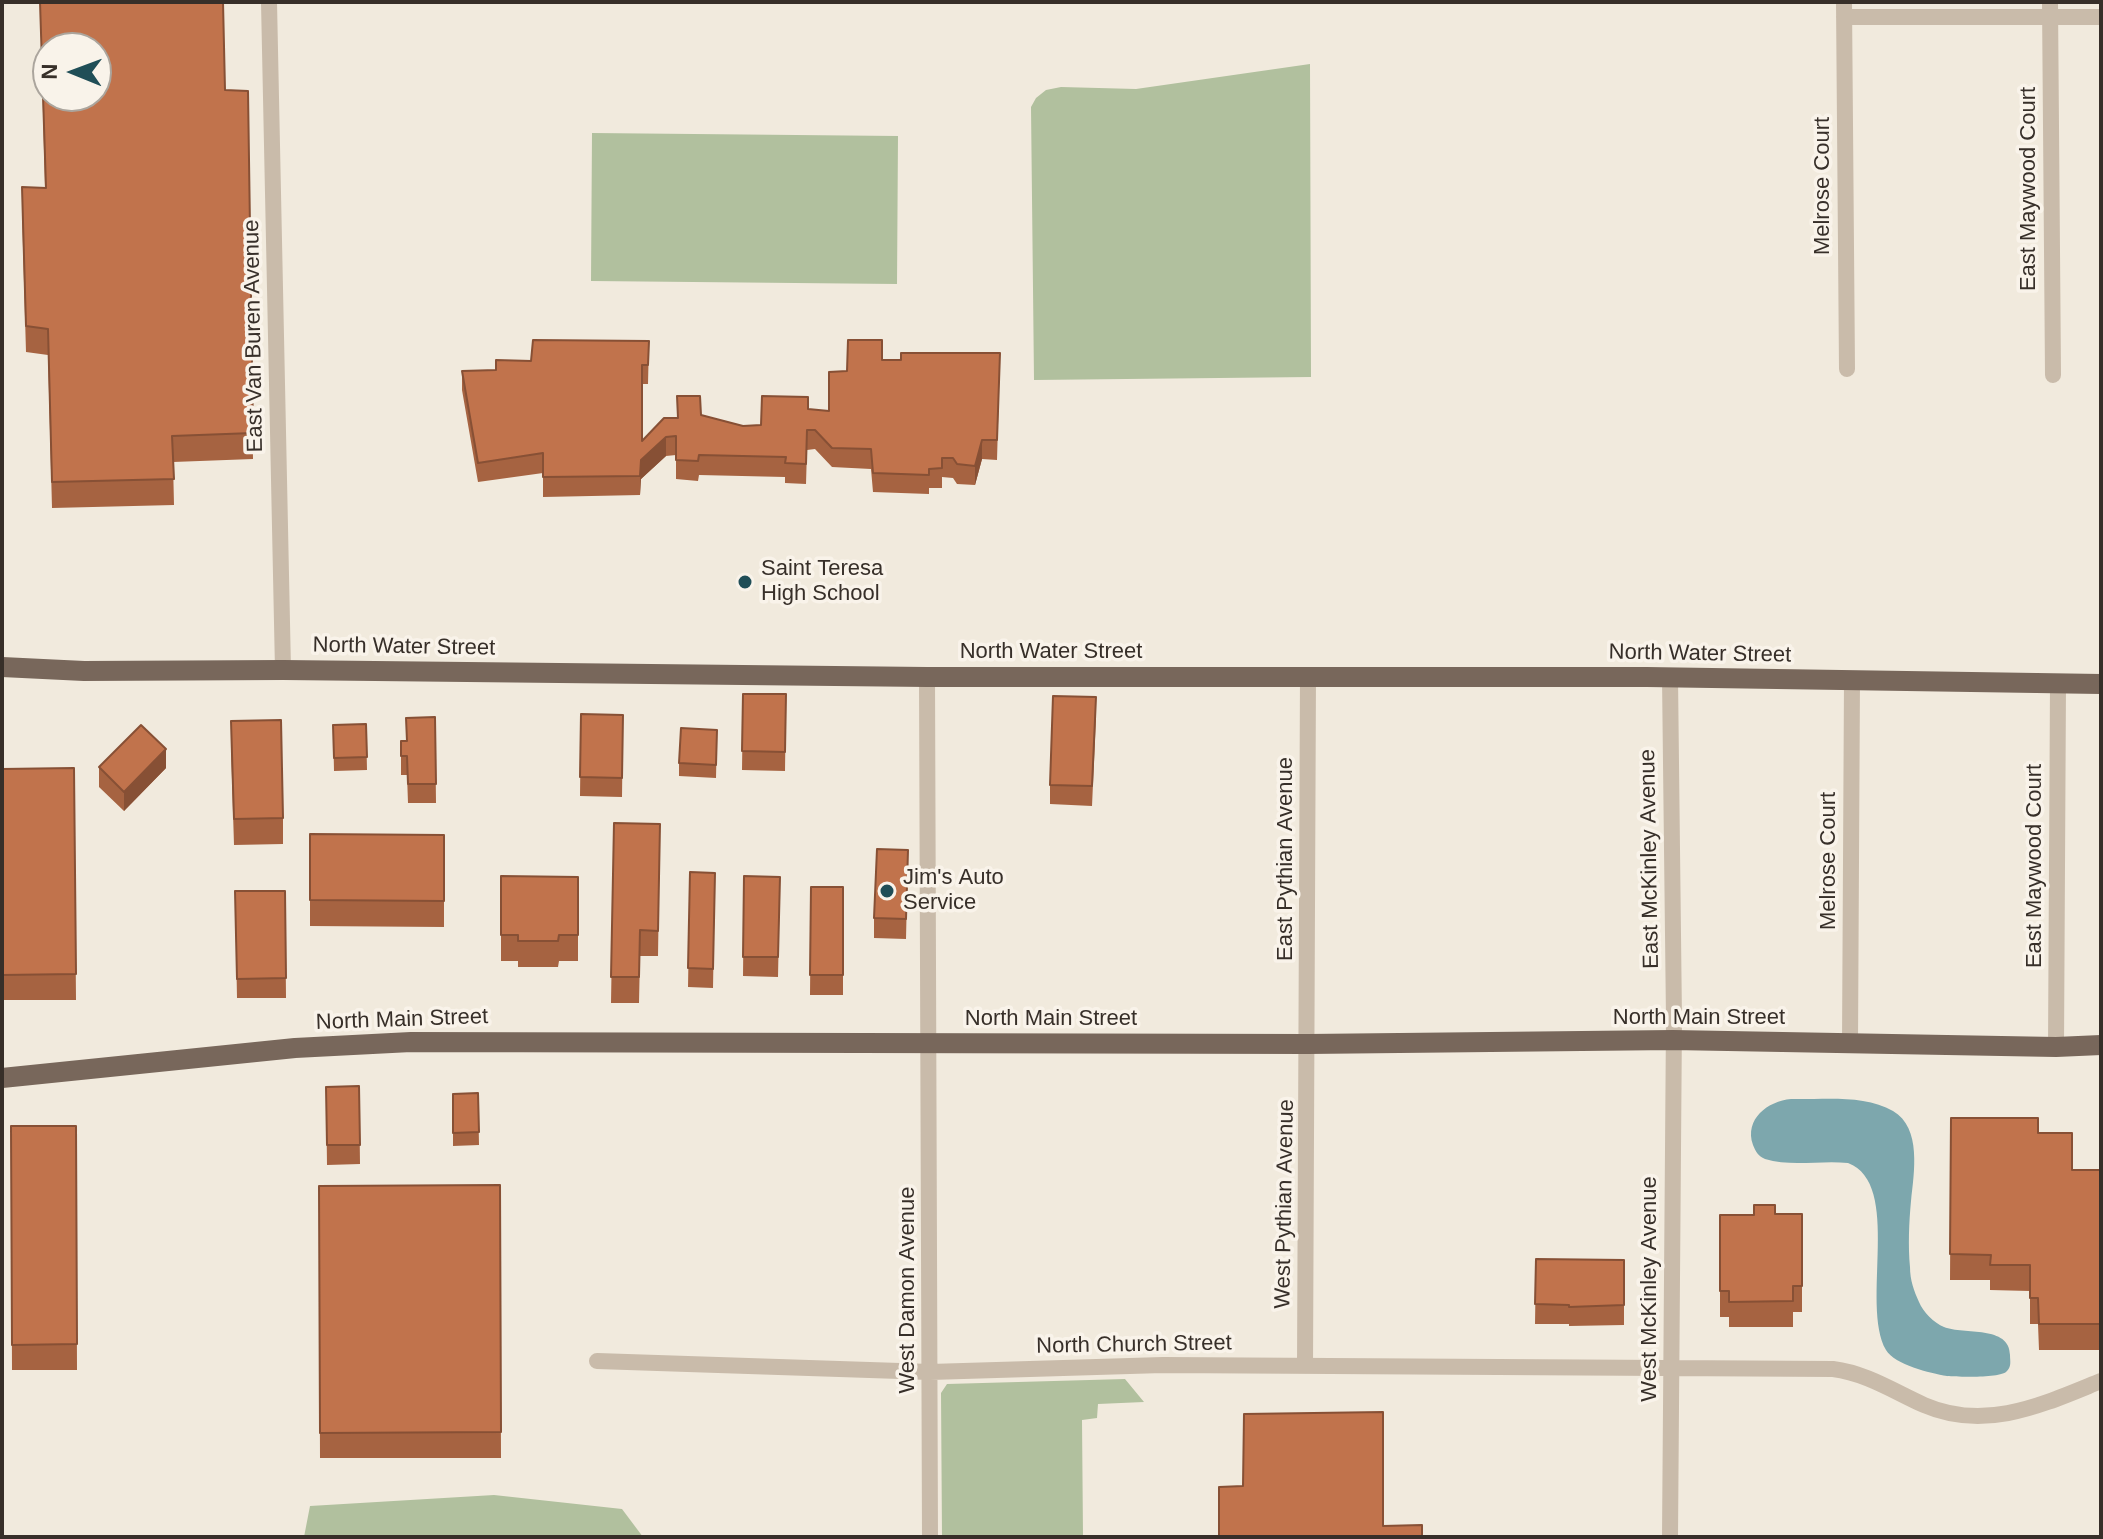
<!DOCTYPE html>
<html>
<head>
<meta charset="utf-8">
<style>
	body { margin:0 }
	#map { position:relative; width:2103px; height:1539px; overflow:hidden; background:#f1eadd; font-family:Arial,sans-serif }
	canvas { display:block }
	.frame { position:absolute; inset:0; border:4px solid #372f29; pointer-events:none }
	.north { position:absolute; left:32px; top:32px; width:80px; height:80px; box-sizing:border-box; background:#f9f3ea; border:2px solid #aba59d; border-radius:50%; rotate:271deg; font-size:22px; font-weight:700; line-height:32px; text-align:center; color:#372f29 }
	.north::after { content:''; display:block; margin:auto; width:28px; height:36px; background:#204e57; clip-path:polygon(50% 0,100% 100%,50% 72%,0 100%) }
</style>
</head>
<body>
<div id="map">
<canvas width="2103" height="1539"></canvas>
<div class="frame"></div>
<div class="north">N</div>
</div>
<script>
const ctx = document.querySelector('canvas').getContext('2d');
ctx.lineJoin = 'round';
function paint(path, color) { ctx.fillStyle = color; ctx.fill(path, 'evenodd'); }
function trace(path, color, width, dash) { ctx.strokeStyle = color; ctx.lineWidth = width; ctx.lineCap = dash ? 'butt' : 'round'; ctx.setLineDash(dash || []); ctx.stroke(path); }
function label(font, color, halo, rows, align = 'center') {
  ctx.font = font + ' Arial,sans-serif'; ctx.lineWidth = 7; ctx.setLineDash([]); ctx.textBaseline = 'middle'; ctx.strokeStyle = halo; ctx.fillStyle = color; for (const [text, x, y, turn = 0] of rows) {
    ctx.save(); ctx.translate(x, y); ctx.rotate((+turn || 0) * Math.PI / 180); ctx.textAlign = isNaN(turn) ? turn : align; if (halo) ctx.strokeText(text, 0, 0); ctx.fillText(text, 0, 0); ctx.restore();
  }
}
const green = new Path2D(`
	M1310,64L1311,377L1034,380L1031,107L1036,98L1046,90L1061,87L1136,89Z
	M592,133L898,136L897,284L591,281Z
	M1125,1379L1144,1402L1098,1404L1097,1418L1082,1420L1083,1537H942L941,1393L947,1384Z
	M494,1495L622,1509L643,1537H304L310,1506Z`);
const water = new Path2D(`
	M1791,1099C1822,1100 1864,1094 1893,1111C1922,1128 1914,1173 1911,1201C1909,1222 1908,1246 1910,1267C1910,1280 1914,1291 1919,1302C1923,1312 1934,1323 1944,1327C1964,1335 2010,1325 2010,1355C2010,1361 2012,1367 2006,1372C1998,1378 1958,1377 1947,1376C1930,1373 1895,1365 1886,1350C1860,1304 1903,1184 1848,1163C1821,1160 1791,1167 1765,1159C1758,1156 1756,1152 1753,1145C1744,1119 1768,1101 1791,1099Z`);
const minor = new Path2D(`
	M269,2L283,670
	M1844,2L1847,369
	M2050,2L2053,375
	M1844,17H2101
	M927,677L930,1537
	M1670,677L1674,1020L1670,1537
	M1850,1043L1852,680
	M2056,1047L2058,684
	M597,1361L930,1372L1163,1365L1833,1369C1866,1373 1895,1392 1924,1405C1986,1432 2044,1404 2101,1381
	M1305,1365L1308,675`);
const primary = new Path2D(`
	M2,667L84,671L283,670L927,677H1647L2101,684
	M2,1078L295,1048L411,1042L1308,1044L1673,1040L2056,1047L2101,1045`);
const wall = new Path2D(`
	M40,2H223L225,90L248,91L253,459L173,462L174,505L52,508L48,355L26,352L22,213V187L45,188Z
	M649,341L648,384H642V441L677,418V396L701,415L743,426L761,425L808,409L829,411L847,371L882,360L1000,353L997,460L982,459L975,485L957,484L953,478L942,477V488H929V494L873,492L871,469L832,467L815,449L807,450L806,484L785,483V477L699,475L698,481L676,479V455L666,456L641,479L640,495L543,497V473L478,482L462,390V371L496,370L531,361Z
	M743,694H786L785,771L742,770Z
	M581,714L623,715L622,797L580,796Z
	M435,717L436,803H408L407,775H401V741H406Z
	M1096,717L1092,806L1050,804V785Z
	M366,724L367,770L334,771L333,725Z
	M717,730L716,778L679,776V763Z
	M231,747L283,818V844L234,845Z
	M99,767L166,768L124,811L99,787Z
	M74,768L76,1000H2V769Z
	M614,823L660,824L658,956H640L639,1003H611Z
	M310,834L444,835V927L310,926Z
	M908,850L906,939L874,938V918Z
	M690,872L715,873L713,988L688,987Z
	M501,876L578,877V961H559L558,967H518V961H501Z
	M744,876L780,877L778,977L743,976Z
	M811,887H843V995H810Z
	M235,891H285L286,998H237Z
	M359,1086L360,1164L327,1165L326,1087Z
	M478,1093L479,1145L453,1146V1094Z
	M1951,1118L2038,1133L2072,1170H2101V1350H2039L2038,1324H2030V1291L1990,1290V1280H1950Z
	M11,1126H76L77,1370H12Z
	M500,1185L501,1458H320L319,1186Z
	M1802,1214V1312H1793V1327H1729V1317H1720V1215Z
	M1536,1259L1624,1260V1325L1569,1326V1324H1535Z`);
const shadedWall = new Path2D(`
	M642,365V459L666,437V456L641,479L640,495Z
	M982,440V459L975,485V466Z
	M166,749V768L124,811V792Z`);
const building = new Path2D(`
	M40,2H223L225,90L248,91L253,433L172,436L174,479L52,482L48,329L26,326L22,187L46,188ZM48,48H96V96H48Z
	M533,340L649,341L648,365H642V441L664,418H678L677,396H700L701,415L743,426L761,425L762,396L808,397V409L829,411V372L847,371L848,340H882V360H901V353H1000L997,440H982L975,466L957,464L953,458H942V468L929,469V475L873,473L871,449L832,448L815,430H807L806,464L785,463L786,457L699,455L698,461L676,460V436L666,437L641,460L640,476L543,477V453L478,463L462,371L496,370V360L531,361Z
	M743,694H786L785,752L742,751Z
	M1053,696L1096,697L1092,786L1050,785Z
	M581,714L623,715L622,778L580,777Z
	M435,717L436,784H408L407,756H401V741H407L406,718Z
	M281,720L283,818L234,819L231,721Z
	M366,724L367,757L334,758L333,725Z
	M141,725L166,749L124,792L99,767Z
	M681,728L717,730L716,765L679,763Z
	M74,768L76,974L2,975V769Z
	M614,823L660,824L658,931L640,930L639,977H611Z
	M310,834L444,835V901L310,900Z
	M877,849L908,850L906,919L874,918Z
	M690,872L715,873L713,969L688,968Z
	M501,876L578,877V935H559L558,941H518V935H501Z
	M744,876L780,877L778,957H743Z
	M811,887H843V975H810Z
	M235,891H285L286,978L237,979Z
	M359,1086L360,1145H327L326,1087Z
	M478,1093L479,1132L453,1133V1094Z
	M1951,1118H2038V1133H2072V1170H2101V1324H2039L2038,1298H2030V1265H1990L1991,1255L1950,1254Z
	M11,1126H76L77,1344L12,1345Z
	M500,1185L501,1432L320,1433L319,1186Z
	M1754,1205H1775V1214H1802V1286H1793V1301L1729,1302V1291H1720V1215H1754Z
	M1536,1259L1624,1260V1305L1569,1307V1305L1535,1304Z
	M1383,1412V1526L1422,1525V1537H1219V1487L1243,1486L1244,1414Z`);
const markers = [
	[745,582,8,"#204e57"],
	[887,891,8,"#204e57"]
];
const streetNames = [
	["Melrose Court",1823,186,-90],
	["East Maywood Court",2029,189,-90],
	["East Van Buren Avenue",254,336,-91],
	["North Water Street",404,647,1],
	["North Water Street",1051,652],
	["North Water Street",1700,654,1],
	["East Pythian Avenue",1286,859,-90],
	["East McKinley Avenue",1650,859,-91],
	["Melrose Court",1829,861,-90],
	["East Maywood Court",2035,866,-90],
	["North Main Street",1699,1018],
	["North Main Street",1051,1019],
	["North Main Street",402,1020,-2],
	["West Pythian Avenue",1285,1204,-89],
	["West McKinley Avenue",1650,1289,-90],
	["West Damon Avenue",908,1290,-90],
	["North Church Street",1134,1345,-1]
];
const poiNames = [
	["Saint Teresa",761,569],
	["High School",761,594],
	["Jim's Auto",903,878],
	["Service",903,903]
];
paint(green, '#b1c09e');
paint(water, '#7da7ad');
trace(minor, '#c9bbaa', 16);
trace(primary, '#78675b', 20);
paint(wall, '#a66341');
paint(shadedWall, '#875035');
paint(building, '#c1734c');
trace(building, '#875035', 2);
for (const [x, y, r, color] of markers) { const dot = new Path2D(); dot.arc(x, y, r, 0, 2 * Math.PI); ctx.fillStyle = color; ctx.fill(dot); trace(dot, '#f9f3ea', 3); }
label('22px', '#372f29', '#f9f3ea', streetNames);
label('22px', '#372f29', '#f9f3ea', poiNames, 'left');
</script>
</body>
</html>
